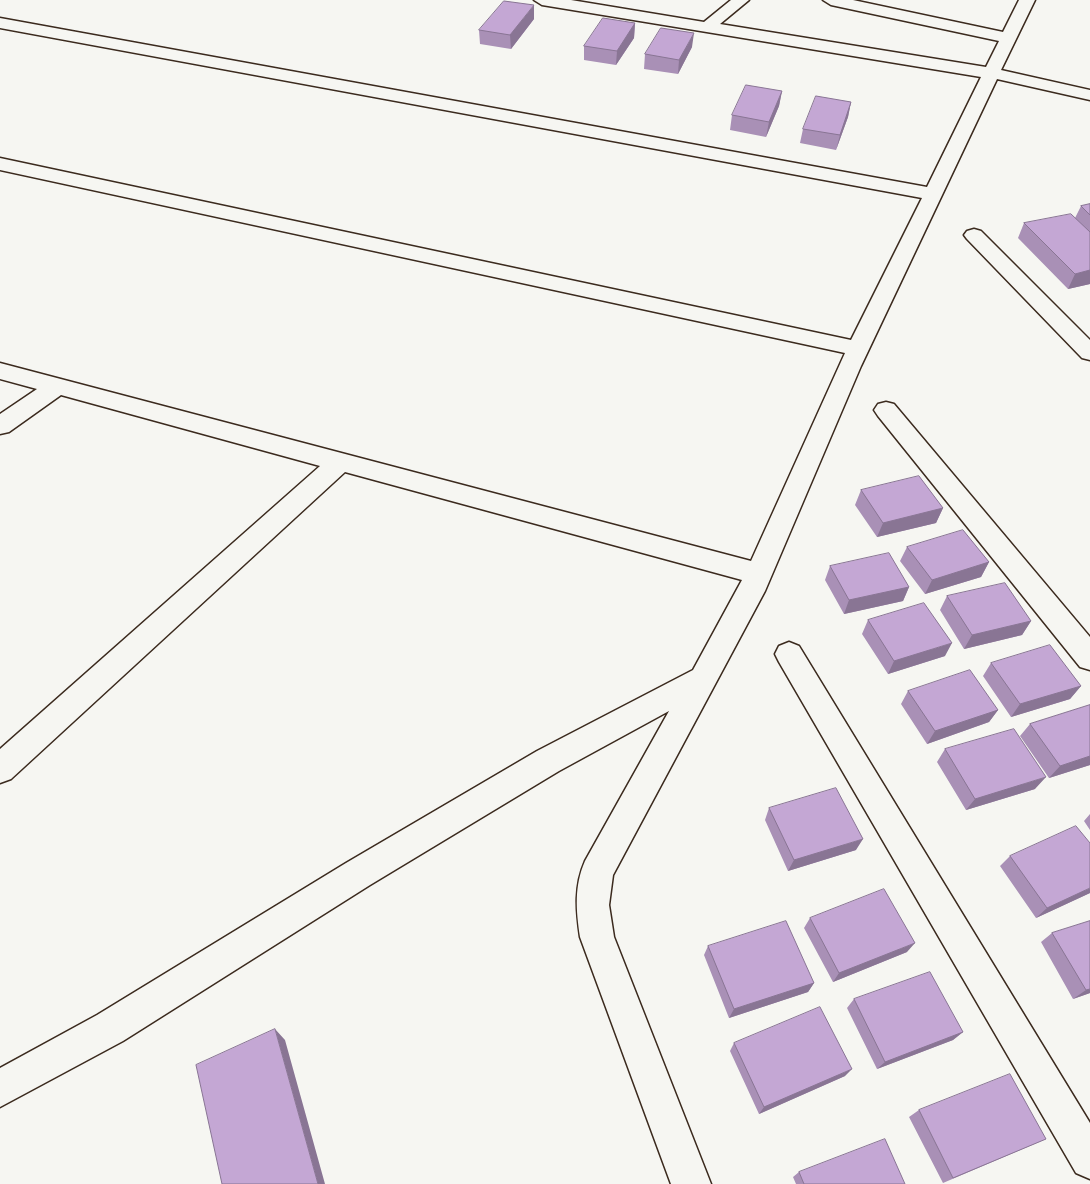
<!DOCTYPE html>
<html>
<head>
<meta charset="utf-8">
<style>
	body { margin:0 }
	canvas { display:block; background:#f6f6f2 }
</style>
</head>
<body>
<canvas width="1090" height="1184"></canvas>
<script>
const ctx = document.querySelector('canvas').getContext('2d');
ctx.lineJoin = 'round';
function trace(path, color, width, dash) { ctx.strokeStyle = color; ctx.lineWidth = width; ctx.lineCap = dash ? 'butt' : 'round'; ctx.setLineDash(dash || []); ctx.stroke(path); }
function paint(path, color) { ctx.fillStyle = color; ctx.fill(path, 'evenodd'); }
const minor = new Path2D(`
	M534,0H571L704,22L731,0H749L720,24L986,67L999,41L831,5L823,0H853L1003,32L1019,0H1035L1001,70L1090,90V100L997,79L861,366L765,591L613,875L609,905L614,937L711,1184H671L580,937C576,910 574,886 585,861L669,711L559,771L370,885L123,1041L0,1107V1068L97,1015L346,863L537,751L693,670L742,580L345,472L11,779L0,783V749L320,466L61,395L9,432L0,434V414L37,389L0,379V363L751,561L845,353L0,170V158L851,340L922,198L0,28V18L927,187L981,77L542,5Z
	M974,229L981,231L1090,340V360L1082,358L967,239L964,235L967,231Z
	M886,402L894,404L1090,637V670L1080,667L878,416L874,410L878,404Z
	M789,642L799,646L1090,1123V1179L1076,1173L779,662L775,654L779,646Z`);
const wall = new Path2D(`
	M534,19L511,49L480,44L479,30Z
	M635,23L634,38L616,65L584,60V46Z
	M692,47L678,74L644,69L645,54Z
	M782,91L779,106L766,137L730,130L732,115Z
	M851,102L848,117L836,150L800,143L803,129Z
	M1090,204V284L1068,289L1018,238L1024,223L1075,218L1081,206Z
	M861,490L943,508L936,523L877,537L855,505Z
	M907,547L989,562L981,577L925,594L900,561Z
	M830,566L909,587L903,601L844,614L825,580Z
	M947,596L1031,621L1022,635L964,649L940,610Z
	M868,620L945,656L888,674L862,634Z
	M991,663L1081,686L1070,699L1011,717L983,676Z
	M908,691L998,710L989,722L927,744L901,704Z
	M1090,705V765L1049,778L1020,736L1030,724Z
	M945,749L1035,789L966,810L937,762Z
	M769,808L856,850L788,871L765,820Z
	M1090,814V830L1084,821Z
	M1010,856L1090,893L1036,918L1000,866Z
	M810,918L907,952L833,982L804,928Z
	M1090,921V993L1073,999L1041,942L1052,933Z
	M708,946L814,983L808,992L729,1018L704,955Z
	M854,999L963,1032L953,1040L877,1069L847,1008Z
	M734,1043L845,1076L759,1114L730,1051Z
	M919,1110L1046,1139L943,1183L909,1117Z
	M799,1172L905,1184H796L793,1177Z`);
const shadedWall = new Path2D(`
	M534,5V19L511,49L510,35Z
	M635,23L634,38L616,65L617,51Z
	M694,33L692,47L678,74L679,60Z
	M782,91L779,106L766,137L769,122Z
	M851,102L848,117L836,150L840,135Z
	M1090,270V284L1068,289L1075,274Z
	M943,508L936,523L877,537L883,523Z
	M989,562L981,577L925,594L932,580Z
	M909,587L903,601L844,614L849,600Z
	M1031,621L1022,635L964,649L972,635Z
	M952,643L945,656L888,674L894,661Z
	M1081,686L1070,699L1011,717L1020,704Z
	M998,710L989,722L927,744L935,731Z
	M1090,756V765L1049,778L1060,766Z
	M1046,777L1035,789L966,810L975,799Z
	M863,839L856,850L788,871L794,860Z
	M1090,888V893L1036,918L1047,908Z
	M915,943L907,952L833,982L839,973Z
	M814,983L808,992L729,1018L734,1009Z
	M1090,989V993L1073,999L1086,990Z
	M275,1029L285,1040L325,1184H318Z
	M963,1032L953,1040L877,1069L885,1062Z
	M852,1069L845,1076L759,1114L764,1107Z`);
const building = new Path2D(`
	M504,1L534,5L510,35L479,30Z
	M603,18L635,23L617,51L584,46Z
	M661,28L694,33L679,60L645,54Z
	M746,85L782,91L769,122L732,115Z
	M816,96L851,102L840,135L803,129Z
	M1090,204V215L1081,206Z
	M1071,214L1090,232V270L1075,274L1024,223Z
	M919,476L943,508L883,523L861,490Z
	M963,530L989,562L932,580L907,547Z
	M889,553L909,587L849,600L830,566Z
	M1005,583L1031,621L972,635L947,596Z
	M924,603L952,643L894,661L868,620Z
	M1050,645L1081,686L1020,704L991,663Z
	M970,670L998,710L935,731L908,691Z
	M1090,705V756L1060,766L1030,724Z
	M1014,729L1046,777L975,799L945,749Z
	M836,788L863,839L794,860L769,808Z
	M1076,826L1090,843V888L1047,908L1010,856Z
	M884,889L915,943L839,973L810,918Z
	M786,921L814,983L734,1009L708,946Z
	M1090,921V989L1086,990L1052,933Z
	M930,972L963,1032L885,1062L854,999Z
	M820,1007L852,1069L764,1107L734,1043Z
	M275,1029L318,1184H222L196,1065Z
	M1010,1074L1046,1139L953,1178L919,1110Z
	M885,1139L905,1184H804L799,1172Z`);
trace(minor, '#3b2a1e', 3);
paint(minor, '#f6f6f2');
paint(wall, '#a990b6');
paint(shadedWall, '#897594');
paint(building, '#c4a7d4');
trace(building, '#897594', 1);
</script>
</body>
</html>
